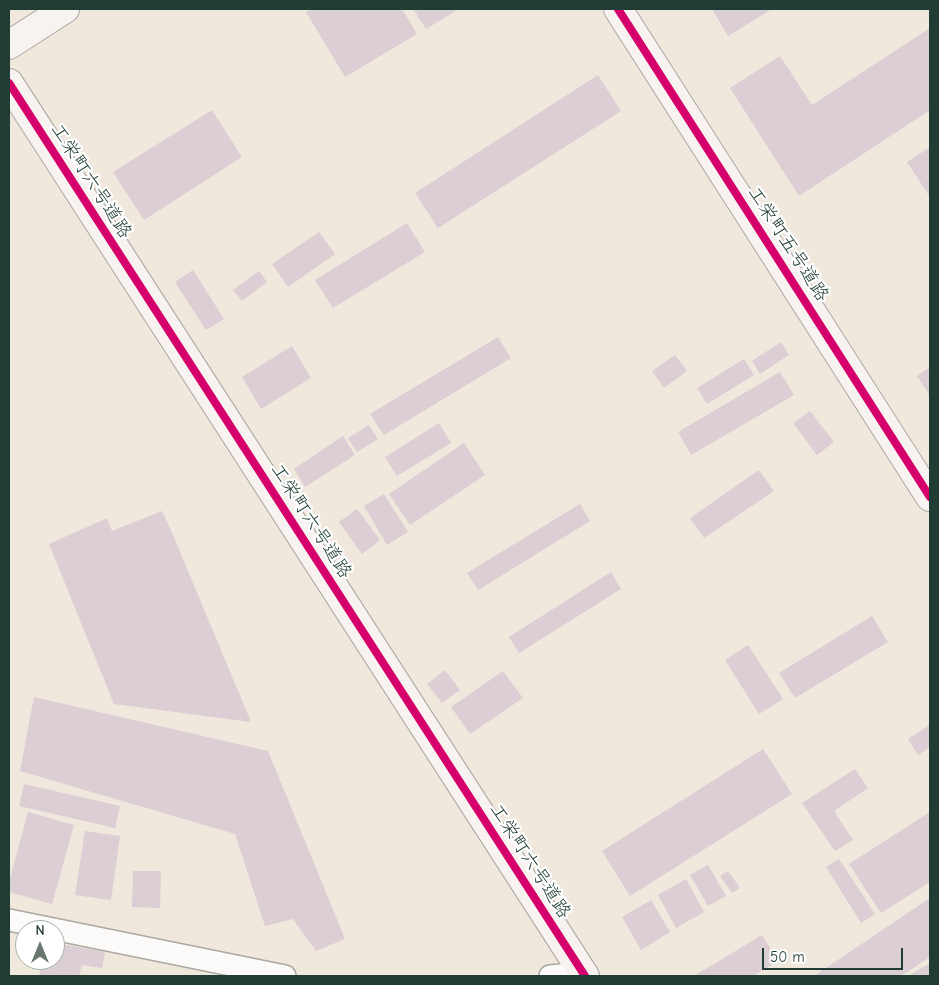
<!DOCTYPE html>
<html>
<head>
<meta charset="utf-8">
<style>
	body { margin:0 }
	#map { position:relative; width:939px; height:985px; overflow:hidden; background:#f0e7dd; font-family:"Comic Neue",sans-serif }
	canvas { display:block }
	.frame { position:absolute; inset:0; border:10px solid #1f3d34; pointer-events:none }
	.north { position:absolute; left:15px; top:920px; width:50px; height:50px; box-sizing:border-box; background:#fff; border:1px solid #a5b1ae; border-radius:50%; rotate:0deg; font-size:14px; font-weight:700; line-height:20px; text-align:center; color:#1f3d34 }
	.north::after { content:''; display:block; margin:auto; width:18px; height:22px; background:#68786f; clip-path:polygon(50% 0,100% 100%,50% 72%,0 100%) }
	.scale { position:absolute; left:762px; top:948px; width:141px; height:22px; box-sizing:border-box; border:2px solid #1f3d34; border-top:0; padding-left:6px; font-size:15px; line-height:18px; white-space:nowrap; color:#1f3d34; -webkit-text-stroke:4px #fff; paint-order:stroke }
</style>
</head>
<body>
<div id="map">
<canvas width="939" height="985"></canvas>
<div class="frame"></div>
<div class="north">N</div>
<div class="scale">50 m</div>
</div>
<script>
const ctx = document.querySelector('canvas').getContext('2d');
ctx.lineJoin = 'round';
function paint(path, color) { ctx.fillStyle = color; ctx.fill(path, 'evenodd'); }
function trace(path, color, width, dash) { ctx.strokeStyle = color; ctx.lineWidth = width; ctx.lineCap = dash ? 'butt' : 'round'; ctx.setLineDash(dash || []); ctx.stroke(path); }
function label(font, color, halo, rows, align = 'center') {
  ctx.font = font + ' "Comic Neue","Klee One",sans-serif'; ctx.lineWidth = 4.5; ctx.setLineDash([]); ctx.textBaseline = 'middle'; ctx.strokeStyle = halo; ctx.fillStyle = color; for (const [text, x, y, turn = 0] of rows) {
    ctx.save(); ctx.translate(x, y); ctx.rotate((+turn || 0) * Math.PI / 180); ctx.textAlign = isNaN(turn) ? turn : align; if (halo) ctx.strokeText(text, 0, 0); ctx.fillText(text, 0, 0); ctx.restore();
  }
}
const building = new Path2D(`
	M312,9H402L417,34L345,77L306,12Z
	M413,9H459L426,29Z
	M712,9H772L728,36Z
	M930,28V110L799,196L730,88L780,56L812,105Z
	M598,75L621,111L438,228L415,193Z
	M212,110L242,157L144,220L113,172Z
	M930,147V197L907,162Z
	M407,223L425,252L333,308L315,280Z
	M319,232L335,254L288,287L272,264Z
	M193,270L224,319L206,330L175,282Z
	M259,271L267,282L242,301L233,290Z
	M498,337L511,358L384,435L370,414Z
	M781,342L789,355L760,374L752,361Z
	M292,346L311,378L261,409L242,377Z
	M675,355L687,371L664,388L652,371Z
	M744,359L754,375L707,404L697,388Z
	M930,367V396L917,376Z
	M780,372L794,395L691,455L678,432Z
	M810,411L834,442L817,455L793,423Z
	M439,423L451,443L397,476L385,457Z
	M369,425L378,439L357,452L348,438Z
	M343,436L355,455L305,487L294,469Z
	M464,443L485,475L410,525L389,494Z
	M759,470L774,491L704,538L690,518Z
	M384,494L408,532L387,545L364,506Z
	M580,504L590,521L478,590L467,573Z
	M357,509L380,540L362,554L339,522Z
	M162,511L170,528L251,722L114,704L49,544L107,518L112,531Z
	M611,572L621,589L519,653L509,637Z
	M872,616L888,642L795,698L779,673Z
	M748,645L783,699L759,714L725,660Z
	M445,670L460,690L442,703L427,684Z
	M503,671L523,698L470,734L451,707Z
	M34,697L268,751L345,939L316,951L293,919L265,926L235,834L20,771Z
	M930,725V747L918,755L908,739Z
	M763,749L792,794L630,896L602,851Z
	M855,769L868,788L834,811L853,840L835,851L802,803Z
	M24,784L120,806L115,828L19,806Z
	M28,812L74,825L52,904L9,892V882Z
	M930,812V882L881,913L849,864Z
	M85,831L120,836L111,900L75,895Z
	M839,859L875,914L861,923L826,867Z
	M708,865L726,896L708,906L690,875Z
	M133,871H161L160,908L132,907Z
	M728,871L740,888L732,893L720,876Z
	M686,879L704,912L676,928L658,895Z
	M930,898V957L901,976H814Z
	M651,900L670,932L641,950L622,917Z
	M762,935L778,961L753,976H694Z
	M55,943L105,952L102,968L82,965L79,976H39L42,960H55Z
	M930,963V976H908Z`);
const street = new Path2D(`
	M9,920L285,976
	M550,976L583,973`);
const secondary = new Path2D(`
	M618,9L930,497
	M9,45L65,9
	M9,83L585,976`);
const cycleway = new Path2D(`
	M618,9L930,497
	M9,83L585,976`);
const streetNames = [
	["工栄町六号道路",91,181,57],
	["工栄町五号道路",788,244,57],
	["工栄町六号道路",311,521,57],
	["工栄町六号道路",530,861,57]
];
paint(building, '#dbced4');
trace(street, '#aaa8a1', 24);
trace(secondary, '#aaa8a1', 30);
trace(street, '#fdfbfa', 21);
trace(secondary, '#f8f3f0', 28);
trace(cycleway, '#d6006c', 8);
label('19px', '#1f3d34', '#fff', streetNames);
</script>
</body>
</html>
